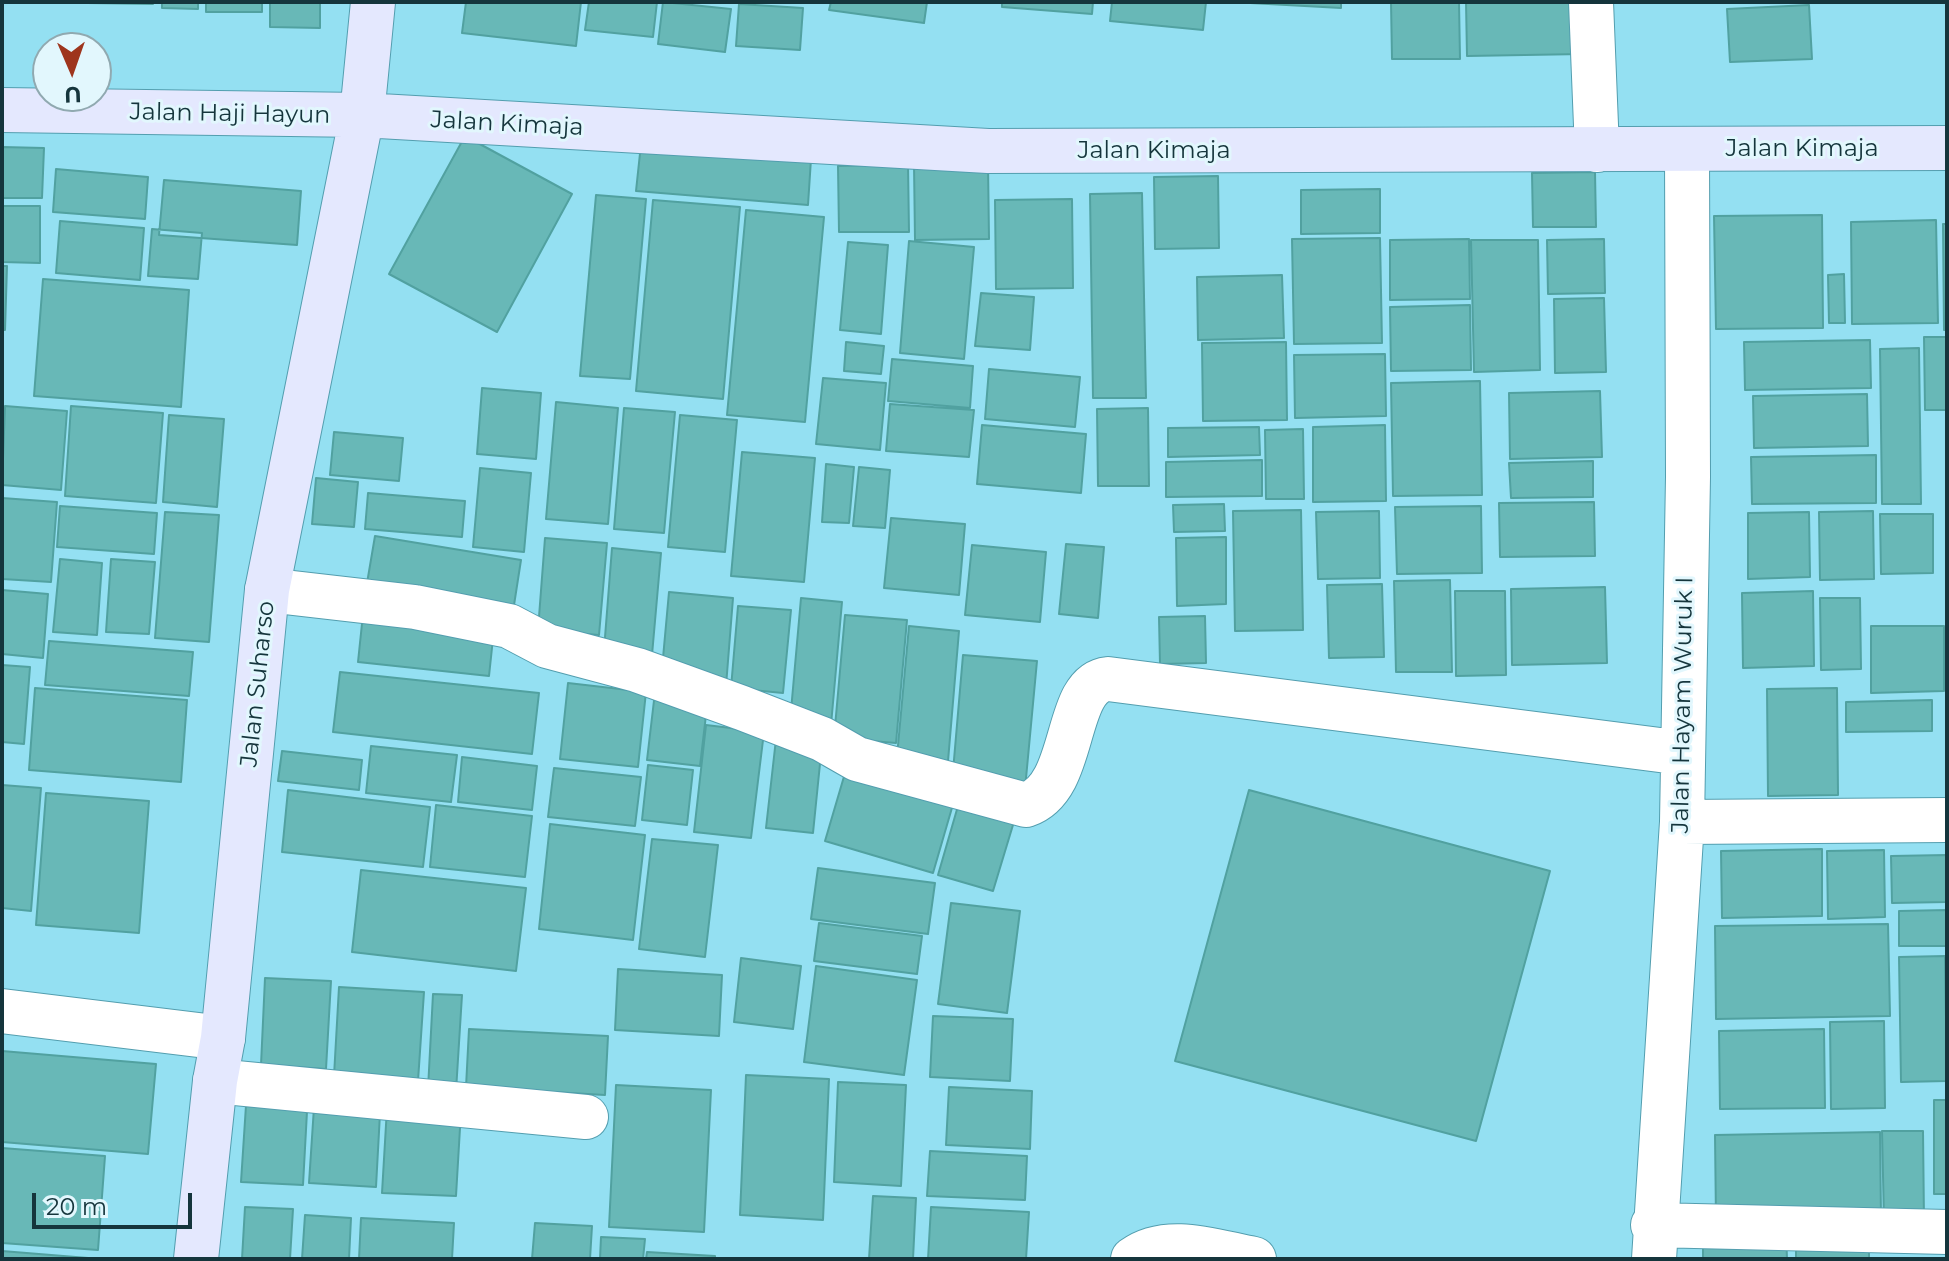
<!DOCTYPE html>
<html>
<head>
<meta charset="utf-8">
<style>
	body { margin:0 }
	#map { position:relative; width:1949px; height:1261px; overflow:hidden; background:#94e0f2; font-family:Montserrat,sans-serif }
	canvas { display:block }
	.frame { position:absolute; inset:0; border:4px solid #15353c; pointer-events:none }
	.north { position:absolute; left:32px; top:32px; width:80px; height:80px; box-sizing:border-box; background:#e2f7fd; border:2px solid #90a9b0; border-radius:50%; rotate:178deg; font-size:22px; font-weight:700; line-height:32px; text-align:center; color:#15353c }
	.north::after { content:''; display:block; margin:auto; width:28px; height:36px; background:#9e351d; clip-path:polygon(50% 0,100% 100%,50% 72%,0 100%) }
	.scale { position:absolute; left:32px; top:1193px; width:160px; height:36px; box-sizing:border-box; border:4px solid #15353c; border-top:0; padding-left:10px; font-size:24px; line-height:28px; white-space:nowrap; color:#15353c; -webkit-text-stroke:6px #e2f7fd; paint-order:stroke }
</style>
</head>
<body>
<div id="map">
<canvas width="1949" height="1261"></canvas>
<div class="frame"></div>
<div class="north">U</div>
<div class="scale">20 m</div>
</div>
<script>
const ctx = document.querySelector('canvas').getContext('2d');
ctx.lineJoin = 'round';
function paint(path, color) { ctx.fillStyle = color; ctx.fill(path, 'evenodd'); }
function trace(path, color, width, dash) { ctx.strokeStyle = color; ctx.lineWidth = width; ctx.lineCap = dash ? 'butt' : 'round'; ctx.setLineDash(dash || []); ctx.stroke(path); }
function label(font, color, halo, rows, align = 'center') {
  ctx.font = font + ' Montserrat,sans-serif'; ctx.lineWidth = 6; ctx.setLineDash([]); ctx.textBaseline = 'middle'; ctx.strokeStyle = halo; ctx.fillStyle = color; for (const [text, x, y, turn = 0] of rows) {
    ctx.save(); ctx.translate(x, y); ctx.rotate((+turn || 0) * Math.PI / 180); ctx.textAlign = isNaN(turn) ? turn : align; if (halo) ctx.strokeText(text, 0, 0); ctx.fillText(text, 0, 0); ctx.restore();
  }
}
const building = new Path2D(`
	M87,2H153V4L87,3Z
	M162,2H198V9L162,8Z
	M206,2H262V12H206Z
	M270,2H320V28L270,27Z
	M466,2H581L576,46L462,33Z
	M589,2H657L653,37L585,30Z
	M663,2L731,9L725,52L658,44Z
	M831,2H927L924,23L829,10Z
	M1002,2H1093L1092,14L1002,7Z
	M1112,2H1206L1203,30L1110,21Z
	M1232,2H1341V8Z
	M1391,2H1459L1460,59H1392Z
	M1466,2H1583V54L1467,56Z
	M739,4L803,8L800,50L736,46Z
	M1809,5L1812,59L1730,62L1727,9Z
	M465,136L572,194L497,332L389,274Z
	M641,144L811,159L808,205L636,191Z
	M2,147L44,148L42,198H2Z
	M988,163L989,239L915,240L914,164Z
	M908,164L909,232H839L838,166Z
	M56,169L148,177L145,219L53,212Z
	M1595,172L1596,227H1533L1532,173Z
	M1218,176L1219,248L1155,249L1154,177Z
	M164,180L301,191L297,245L159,235Z
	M1380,189V233L1301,234V190Z
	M1142,193L1146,398H1093L1090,194Z
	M596,195L646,199L630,379L580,376Z
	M1072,199L1073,288L996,289L995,200Z
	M653,200L740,207L723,399L636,391Z
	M2,206H40V263L2,262Z
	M746,210L824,217L805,422L727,415Z
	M1822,215L1823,328L1716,329L1714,216Z
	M1936,220L1938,323L1852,324L1851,222Z
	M60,221L144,228L140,280L56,273Z
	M1943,224H1947V330H1944Z
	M152,229L202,233L198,279L148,276Z
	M1380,238L1382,343L1294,344L1292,239Z
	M1469,239L1470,299L1390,300V240Z
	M1604,239L1605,293L1548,294L1547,240Z
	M1471,240H1538L1540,370L1474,372Z
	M909,241L974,247L964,359L900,353Z
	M848,242L888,245L881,334L840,330Z
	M2,266H7L5,330H2Z
	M1844,274L1845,323H1829L1828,275Z
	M1282,275L1284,338L1198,340L1197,277Z
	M43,279L189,290L181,407L34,396Z
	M981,293L1034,297L1030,350L975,346Z
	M1604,298L1606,372L1555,373L1554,299Z
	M1470,305L1471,370L1391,371L1390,307Z
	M1924,337H1947V410H1925Z
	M1870,340L1871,388L1745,390L1744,342Z
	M846,342L884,346L881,374L844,371Z
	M1286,342L1287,420L1203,421L1202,343Z
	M1919,348L1921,504H1882L1880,349Z
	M1385,354L1386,416L1295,418L1294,355Z
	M892,359L973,366L970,408L888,401Z
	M989,369L1080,377L1075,427L985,419Z
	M823,378L886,383L880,450L816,444Z
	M1480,381L1482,495L1393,496L1391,383Z
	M482,388L541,393L536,459L477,454Z
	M1600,391L1602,457L1510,459L1509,393Z
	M1867,394L1868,446L1754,448L1753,396Z
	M556,402L618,408L608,524L546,519Z
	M890,404L974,410L969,457L886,451Z
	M5,406L67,411L61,490L2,485Z
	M71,406L163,413L156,503L65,496Z
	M624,408L675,412L664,533L614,529Z
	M1148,408L1149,486H1098L1097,409Z
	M169,415L224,419L217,507L163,502Z
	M680,415L737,420L725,552L668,547Z
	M982,425L1086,434L1081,493L977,484Z
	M1385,425L1386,501L1313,502V427Z
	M1259,427L1260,455L1168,457V428Z
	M1303,429L1304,499H1266L1265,430Z
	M334,432L403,438L399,481L330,475Z
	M742,452L815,458L804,582L731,576Z
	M1876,455V503L1752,504L1751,457Z
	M1262,460V496L1166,497V462Z
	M1593,461V497L1511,498L1509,463Z
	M826,464L854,467L849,523L822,522Z
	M859,467L890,470L885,528L853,526Z
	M480,468L531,473L524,552L473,547Z
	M316,478L358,482L354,527L312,524Z
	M368,493L465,501L462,537L365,529Z
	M2,498L57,502L51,582L2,579Z
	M1594,502L1595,556L1500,557L1499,503Z
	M1224,504L1225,531L1174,532L1173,505Z
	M60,506L157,513L154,554L57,547Z
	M1481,506L1482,573L1397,574L1395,507Z
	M1301,510L1303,630L1235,631L1233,511Z
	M1379,511L1380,578L1318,579L1316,512Z
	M1873,511L1874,579L1820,580L1819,512Z
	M165,512L219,515L209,642L155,638Z
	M1809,512L1810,577L1748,579V513Z
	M1880,514H1933V573L1881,574Z
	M891,518L965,524L959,595L884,588Z
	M375,536L521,560L512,618L365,595Z
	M1226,537V604L1177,606L1176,538Z
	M545,538L607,543L599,635L538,630Z
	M1066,544L1104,547L1098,618L1059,614Z
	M972,545L1046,552L1040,622L965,615Z
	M612,548L661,553L652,655L604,650Z
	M60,559L102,563L97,635L53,632Z
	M111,559L155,562L149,634L106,632Z
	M1450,580L1452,672H1396L1394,581Z
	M1382,584L1384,657L1329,658L1327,585Z
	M1605,587L1607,663L1512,665L1511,589Z
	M2,590L48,594L43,658L2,654Z
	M1455,591H1505L1506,675L1456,676Z
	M1813,591L1814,666L1743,668L1742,593Z
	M669,592L733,598L726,686L661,680Z
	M801,598L842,602L831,725L790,722Z
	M1820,598H1860L1861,669L1821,670Z
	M738,606L791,610L783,693L731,688Z
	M363,614L494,629L489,676L358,662Z
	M845,615L907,620L896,743L834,738Z
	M1205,616L1206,663L1160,664L1159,617Z
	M909,626L959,631L947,773L896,767Z
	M1871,626H1944V691L1871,693Z
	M49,641L193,652L189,696L45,685Z
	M963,655L1037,661L1025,789L952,783Z
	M2,665L30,667L24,744L2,742Z
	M340,672L539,693L532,754L333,732Z
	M568,683L646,692L638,767L560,759Z
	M35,688L187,700L181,782L29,770Z
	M1837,688L1838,795L1768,796L1767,689Z
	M655,692L708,698L700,766L647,760Z
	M1932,700V731L1846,732V702Z
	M706,725L764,732L751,838L694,832Z
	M776,739L822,744L813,833L766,828Z
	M371,746L457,755L451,802L366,793Z
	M282,751L362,760L359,790L278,781Z
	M462,757L537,766L532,810L458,802Z
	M848,763L956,794L933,873L825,841Z
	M648,765L693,770L687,825L642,820Z
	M554,768L641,777L635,826L548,817Z
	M2,785L41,788L31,911L2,908Z
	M288,790L430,807L423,867L282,852Z
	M1249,790L1550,871L1476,1141L1175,1061Z
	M46,793L149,801L139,933L36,925Z
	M960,799L1016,815L993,891L938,875Z
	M436,805L532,816L525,877L430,867Z
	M550,824L645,835L633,940L539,929Z
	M652,839L718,845L705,957L639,949Z
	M1822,849V916L1722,918L1721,851Z
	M1884,850L1885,917L1828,919L1827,851Z
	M1947,855V902L1892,903L1891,856Z
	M818,868L935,883L928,934L811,919Z
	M361,870L526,888L516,971L352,952Z
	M951,903L1020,911L1007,1013L938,1004Z
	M1947,910V946H1899V911Z
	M819,923L922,936L917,974L814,961Z
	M1888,924L1890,1016L1716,1019L1715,926Z
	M1945,956L1947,1081L1901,1082L1899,957Z
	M741,958L801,966L793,1029L734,1022Z
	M816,966L917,980L904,1075L804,1062Z
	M618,969L722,975L719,1036L615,1030Z
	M265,978L331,981L326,1069L261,1065Z
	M339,987L424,992L418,1081L334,1076Z
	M433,994L462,995L456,1091L428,1089Z
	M933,1016L1013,1019L1010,1081L930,1077Z
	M1884,1021L1885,1108L1831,1109L1830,1022Z
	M469,1029L608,1036L605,1095L466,1087Z
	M1824,1029L1825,1108L1720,1109L1719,1031Z
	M2,1051L156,1064L148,1154L2,1142Z
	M746,1075L829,1079L823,1220L740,1215Z
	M838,1082L906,1085L901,1186L834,1182Z
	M616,1085L711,1090L704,1232L609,1227Z
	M949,1087L1032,1091L1030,1149L946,1145Z
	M247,1090L308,1093L303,1185L241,1182Z
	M315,1092L381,1095L376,1187L309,1183Z
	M1934,1100H1947V1194H1934Z
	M387,1108L461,1111L456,1196L382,1193Z
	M1882,1131H1923L1924,1221H1884Z
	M1880,1132L1881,1218L1716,1220L1715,1135Z
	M2,1148L105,1156L98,1250L2,1243Z
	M930,1151L1027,1156L1025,1200L927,1196Z
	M873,1196L916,1198L913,1259H869Z
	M245,1207L293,1209L290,1259H242Z
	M931,1207L1029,1212L1026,1259H928Z
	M305,1215L351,1218L349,1259H302Z
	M361,1218L454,1223L452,1259H359Z
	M535,1223L592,1226L590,1259H532Z
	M1786,1230L1787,1259H1703V1231Z
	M601,1237L645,1239L643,1259H600Z
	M1869,1241V1259H1796V1242Z
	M2,1251L88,1258V1259H2Z
	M647,1252L715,1256V1259H646Z`);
const street = new Path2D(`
	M1591,2L1597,150
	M267,590L415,607L509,626L547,646L637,670L742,708L822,739L857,759L1026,805C1079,787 1062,684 1108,679L1683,753
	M1682,822L1947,820
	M2,1011L223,1038
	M215,1081L586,1117
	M1653,1225L1947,1232
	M1133,1259C1167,1234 1216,1252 1254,1259
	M1654,1259L1682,822L1688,477L1687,150`);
const secondary = new Path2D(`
	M2,110L362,115L988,151L1947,148
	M196,1259L215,1081L223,1038L267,590L362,115L373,2`);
const streetNames = [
	["Jalan Haji Hayun",230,114,1],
	["Jalan Kimaja",507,124,3],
	["Jalan Kimaja",1802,149],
	["Jalan Kimaja",1154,151],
	["Jalan Suharso",258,684,-84],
	["Jalan Hayam Wuruk I",1683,705,-89]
];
paint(building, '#68b8b7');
trace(building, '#51a1a0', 2);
trace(street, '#539eaf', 46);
trace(secondary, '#539eaf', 46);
trace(street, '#fff', 44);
trace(secondary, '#e4e8fe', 44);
label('24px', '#15353c', '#e2f7fd', streetNames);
</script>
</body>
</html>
